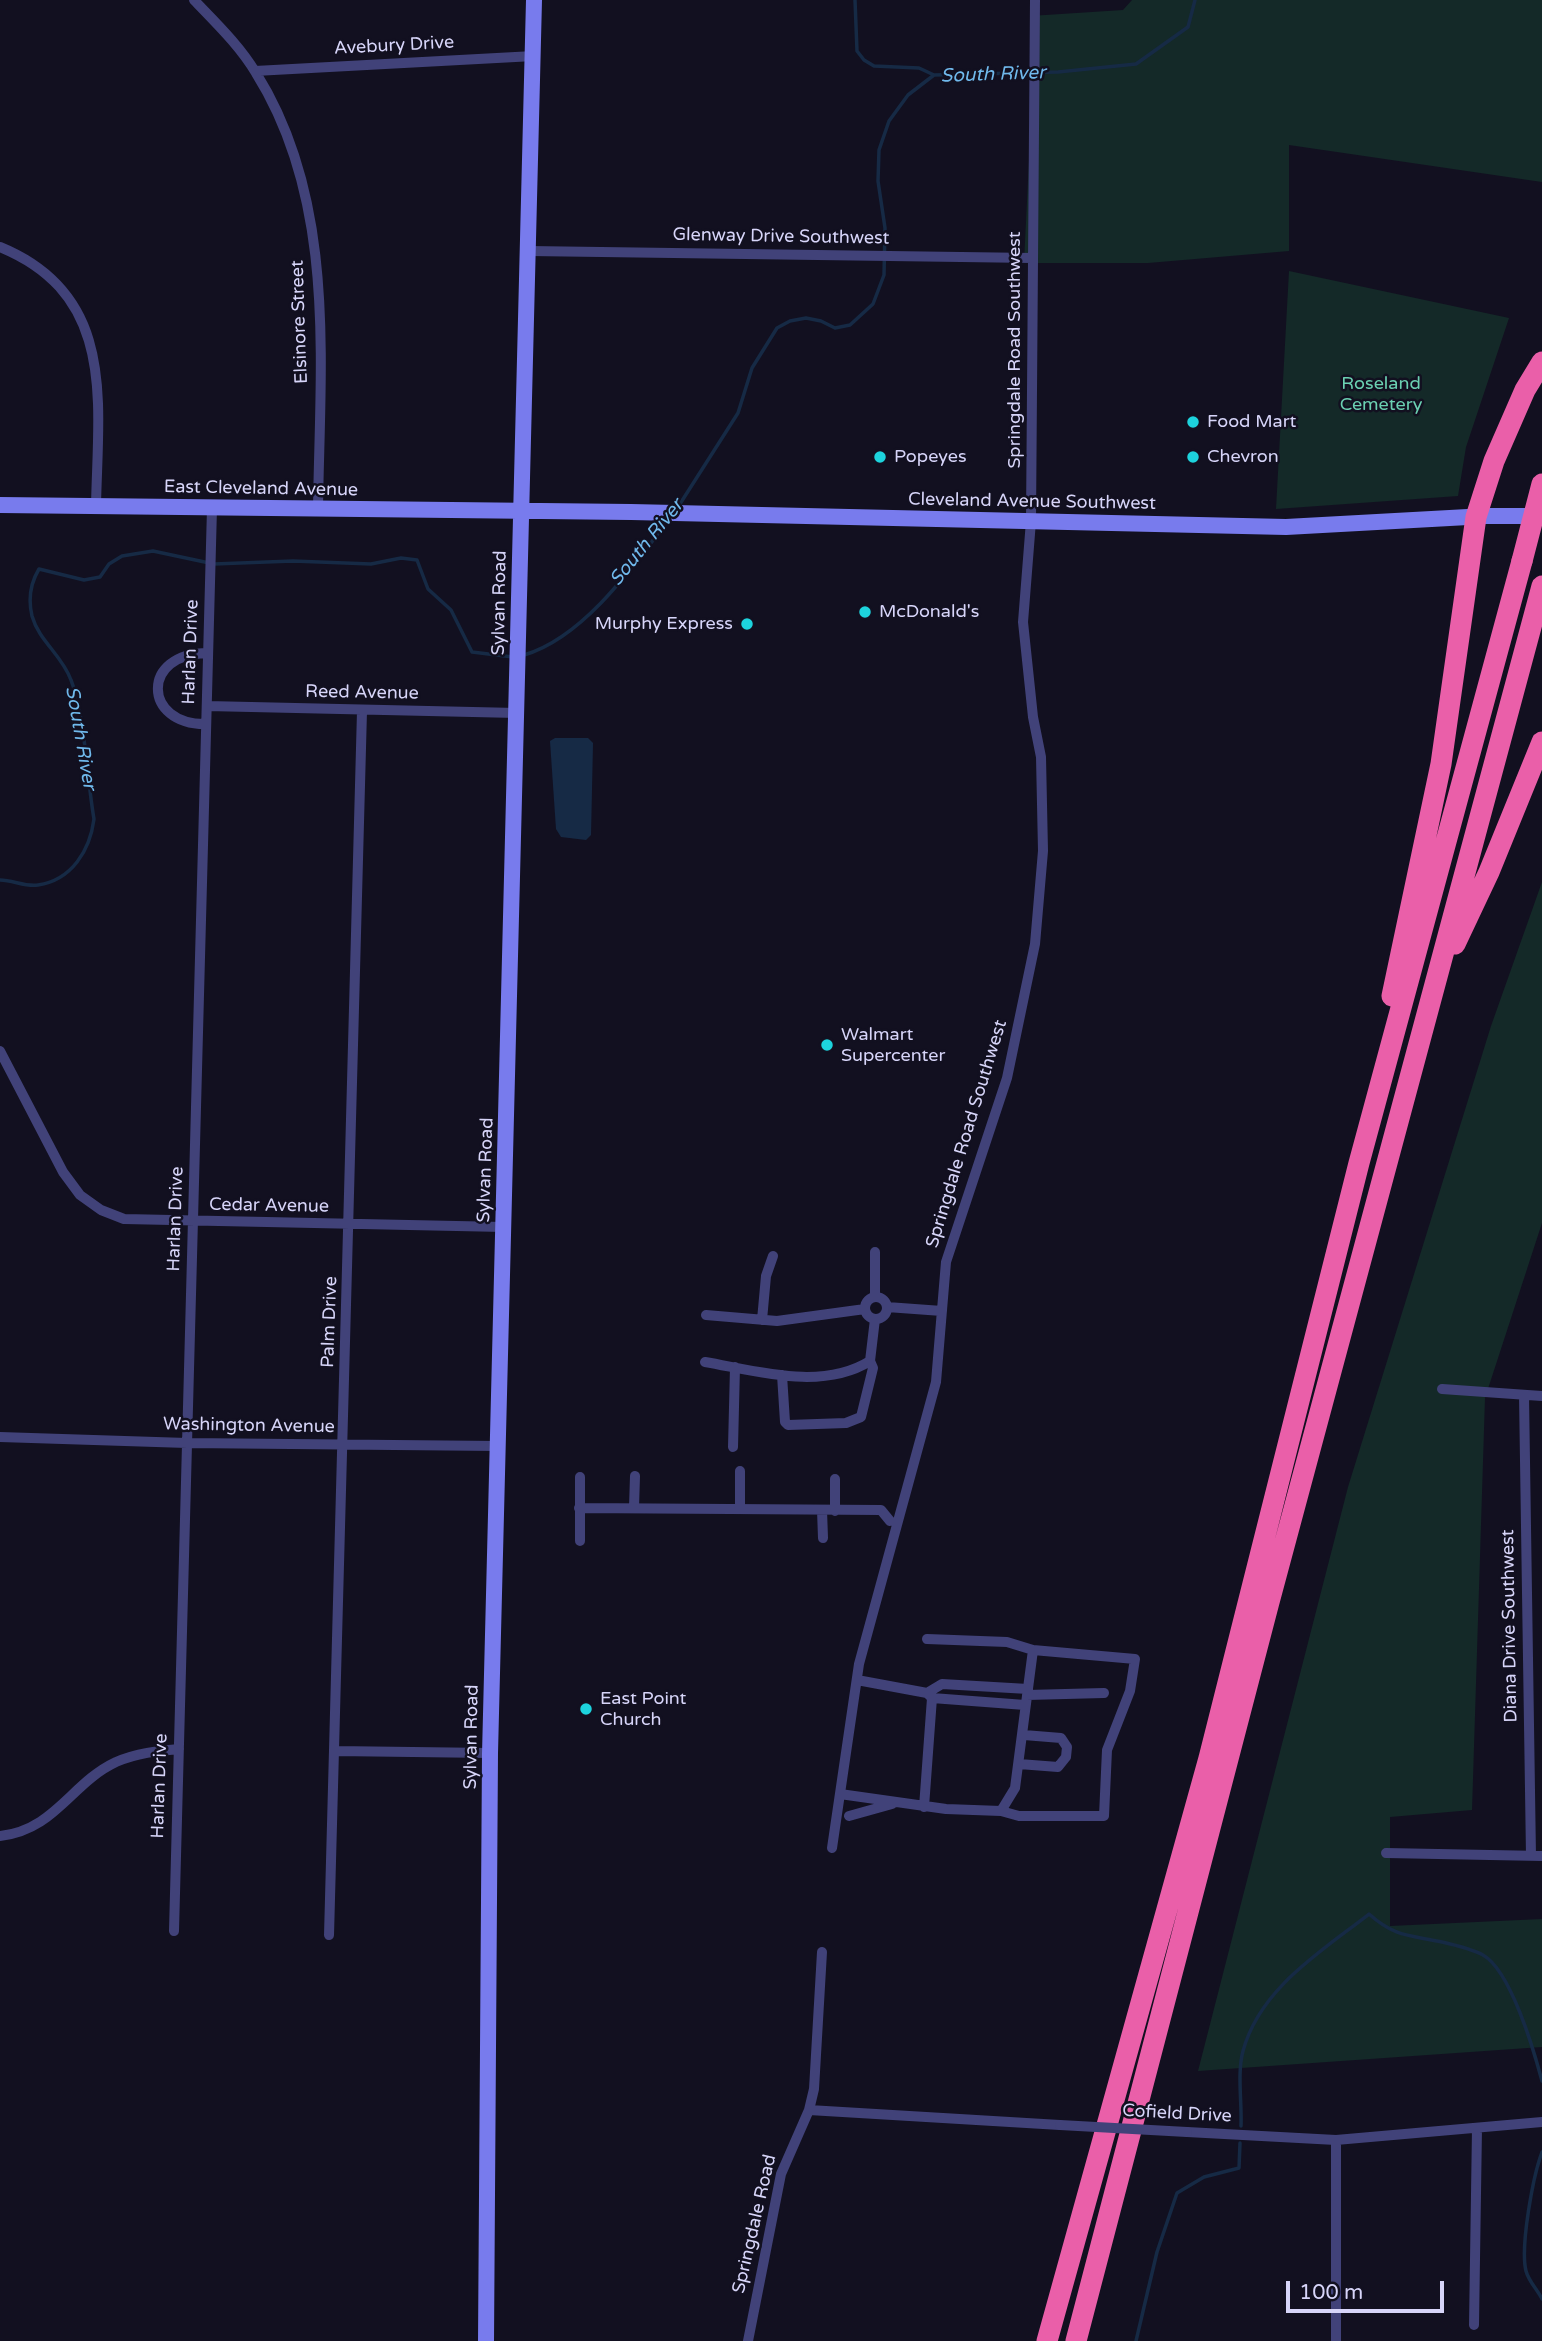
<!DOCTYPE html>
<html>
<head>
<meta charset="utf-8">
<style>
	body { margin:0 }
	#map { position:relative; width:1542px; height:2341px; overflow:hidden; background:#121020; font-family:"Varela Round",sans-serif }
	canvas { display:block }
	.scale { position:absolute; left:1286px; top:2281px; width:158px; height:32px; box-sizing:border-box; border:4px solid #d7d5f9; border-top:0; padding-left:9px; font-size:21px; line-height:24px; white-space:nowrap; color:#d7d5f9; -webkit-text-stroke:5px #121020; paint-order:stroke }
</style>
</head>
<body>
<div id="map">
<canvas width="1542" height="2341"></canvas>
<div class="scale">100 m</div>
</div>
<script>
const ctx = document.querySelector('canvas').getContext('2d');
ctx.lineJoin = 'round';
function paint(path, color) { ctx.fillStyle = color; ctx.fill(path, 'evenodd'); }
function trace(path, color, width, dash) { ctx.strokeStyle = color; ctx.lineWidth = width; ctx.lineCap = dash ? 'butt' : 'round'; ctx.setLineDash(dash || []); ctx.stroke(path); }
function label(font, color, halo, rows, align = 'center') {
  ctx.font = font + ' "Varela Round",sans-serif'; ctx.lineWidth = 5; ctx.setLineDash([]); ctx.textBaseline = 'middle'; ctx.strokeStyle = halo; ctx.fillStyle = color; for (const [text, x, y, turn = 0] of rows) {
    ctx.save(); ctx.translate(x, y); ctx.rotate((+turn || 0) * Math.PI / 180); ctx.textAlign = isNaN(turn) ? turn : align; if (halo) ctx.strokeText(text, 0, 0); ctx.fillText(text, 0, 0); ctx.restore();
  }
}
const green = new Path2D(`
	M1132,0H1542V182L1289,145V251L1148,263H1024L1030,139V16L1123,10Z
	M1289,271L1509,318L1466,447L1458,496L1276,509Z
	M1542,882V1223L1485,1398L1472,1810L1390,1817V1926L1542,1919V2047L1198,2071L1348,1487L1491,1026Z`);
const water = new Path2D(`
	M555,738H588L593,743L591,835L586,840L561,837L556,829L550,741Z`);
const stream = new Path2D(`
	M855,0L857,51L864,60L874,66L919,68L934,75
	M678,507L738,413L752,368L777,328L790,321L806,318L821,321L835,328L850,325L873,304L884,275L885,228L878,181L879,150L889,121L908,95L934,75L1058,72L1136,64L1188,27L1195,0
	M524,655C583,638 633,567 669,519
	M0,880C13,880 25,887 38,885C72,880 90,850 94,819C87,780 85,715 71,680C62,655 39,641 32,616C28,599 30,584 39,569L84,580L100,577L109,564L122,556L153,551L214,564L293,561L371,564L401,558L417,560L428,589L451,610L472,652L513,657
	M1241,2126C1242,2102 1237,2073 1243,2051C1260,1988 1322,1951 1369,1914C1396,1938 1410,1935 1442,1942C1455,1945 1472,1949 1483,1955C1511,1971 1534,2051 1542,2081
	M1542,2152C1533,2176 1520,2247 1526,2271C1529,2282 1537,2289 1542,2299
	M1136,2341L1157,2252L1177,2193L1204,2177L1239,2168L1240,2143`);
const street = new Path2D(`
	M194,0C216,23 240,46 256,73C337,202 320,363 318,508
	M255,71L534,56
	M0,247C117,295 98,402 96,506
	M529,251L1033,258
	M207,706L517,713
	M206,724C143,725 140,653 208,653
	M0,1051L63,1172L80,1195L101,1210L124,1219L504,1227
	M875,1252V1297
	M865 1308a11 11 0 1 1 22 0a11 11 0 1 1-22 0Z
	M887,1307L942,1311
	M706,1315L777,1321L865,1309
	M762,1320L766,1276L773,1256
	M705,1362C757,1371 822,1391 870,1361L875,1319
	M782,1375L785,1422L788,1425L846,1423L861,1417L873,1368L870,1361
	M1442,1389L1542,1396
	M1524,1395L1531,1856
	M0,1437L187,1443L498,1446
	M733,1447L735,1367
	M740,1471V1507
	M580,1477V1541
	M835,1479V1511
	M579,1508L881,1510L890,1521
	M634,1508L635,1476
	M822,1510L823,1538
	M927,1639L1007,1642L1033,1650L1135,1659L1130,1691L1107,1750L1104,1816H1019L1001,1811
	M857,1680L927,1693L932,1698L1025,1705
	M927,1693L942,1684L1028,1689
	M1027,1695L1104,1693
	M335,1751L490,1753
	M1019,1764L1058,1767L1066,1757L1067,1747L1061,1738L1024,1735
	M840,1794L946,1809L1001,1811L1015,1788L1033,1650
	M924,1807L932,1698
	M849,1816L892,1804
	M0,1836C55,1830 71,1783 116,1762C137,1753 157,1751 179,1749
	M832,1848L859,1664L936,1382L946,1262L1007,1078L1035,944L1043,851L1041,757L1033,717L1023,622L1031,521L1035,0
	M1386,1853L1542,1856
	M174,1931L212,508
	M329,1935L362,711
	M809,2110L1060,2125
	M1187,2132L1336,2140L1542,2122
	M1474,2325L1477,2128
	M748,2341L781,2174L809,2110L814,2089L822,1952
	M1336,2341V2140`);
const secondary = new Path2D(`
	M0,505L631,512L1286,527L1486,516H1542
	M486,2341L490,1753L534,0`);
const highway = new Path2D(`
	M1455,944L1489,872L1542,742
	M1392,996L1441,764L1476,517L1494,461L1525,390L1542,362
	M1047,2341L1209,1758L1359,1163L1522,561
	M1076,2341L1269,1602L1542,586`);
const streetBridge = new Path2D(`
	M1060,2125L1187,2132`);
const highwayBridge = new Path2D(`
	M1522,561L1542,484`);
const markers = [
	[1193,422,7,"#1dd3dd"],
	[880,457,7,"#1dd3dd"],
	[1193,457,7,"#1dd3dd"],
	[865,612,7,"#1dd3dd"],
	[747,624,7,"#1dd3dd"],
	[827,1045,7,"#1dd3dd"],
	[586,1709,7,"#1dd3dd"]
];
const streetNames = [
	["Avebury Drive",394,46,-3],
	["Glenway Drive Southwest",781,237,1],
	["Elsinore Street",300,322,-92],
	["Springdale Road Southwest",1015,350,-90],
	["East Cleveland Avenue",261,489,1],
	["Cleveland Avenue Southwest",1032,502,1],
	["Sylvan Road",500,603,-89],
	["Harlan Drive",191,652,-88],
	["Reed Avenue",362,693,1],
	["Springdale Road Southwest",967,1134,-73],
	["Sylvan Road",486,1170,-88],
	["Cedar Avenue",269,1206,1],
	["Harlan Drive",176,1219,-88],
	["Palm Drive",330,1322,-88],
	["Washington Avenue",249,1426,1],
	["Diana Drive Southwest",1510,1626,-91],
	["Sylvan Road",472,1737,-89],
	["Harlan Drive",160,1786,-88],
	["Cofield Drive",1177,2114,3],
	["Springdale Road",755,2224,-77]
];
const parkNames = [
	["Roseland",1381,384],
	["Cemetery",1381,405]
];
const poiNames = [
	["Food Mart",1207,422],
	["Popeyes",894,457],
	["Chevron",1207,457],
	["McDonald's",879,612],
	["Murphy Express",733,624,"right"],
	["Walmart",841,1035],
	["Supercenter",841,1056],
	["East Point",600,1699],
	["Church",600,1720]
];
const waterNames = [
	["South River",993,75,-2],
	["South River",647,543,-51],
	["South River",80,738,80]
];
paint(green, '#142928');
paint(water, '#162a45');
trace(stream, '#162a45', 3.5);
trace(street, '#414279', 10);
trace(secondary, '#787bed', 16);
trace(highway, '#ea5fa9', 21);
trace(streetBridge, '#414279', 10);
trace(highwayBridge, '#ea5fa9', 21);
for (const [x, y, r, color] of markers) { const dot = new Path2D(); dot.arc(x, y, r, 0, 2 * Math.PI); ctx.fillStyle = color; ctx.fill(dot); trace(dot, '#121020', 2.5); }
label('18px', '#d7d5f9', '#121020', streetNames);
label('18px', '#6bd0b2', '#121020', parkNames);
label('18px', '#d7d5f9', '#121020', poiNames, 'left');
label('italic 19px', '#70b9ec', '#121020', waterNames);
</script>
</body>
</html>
